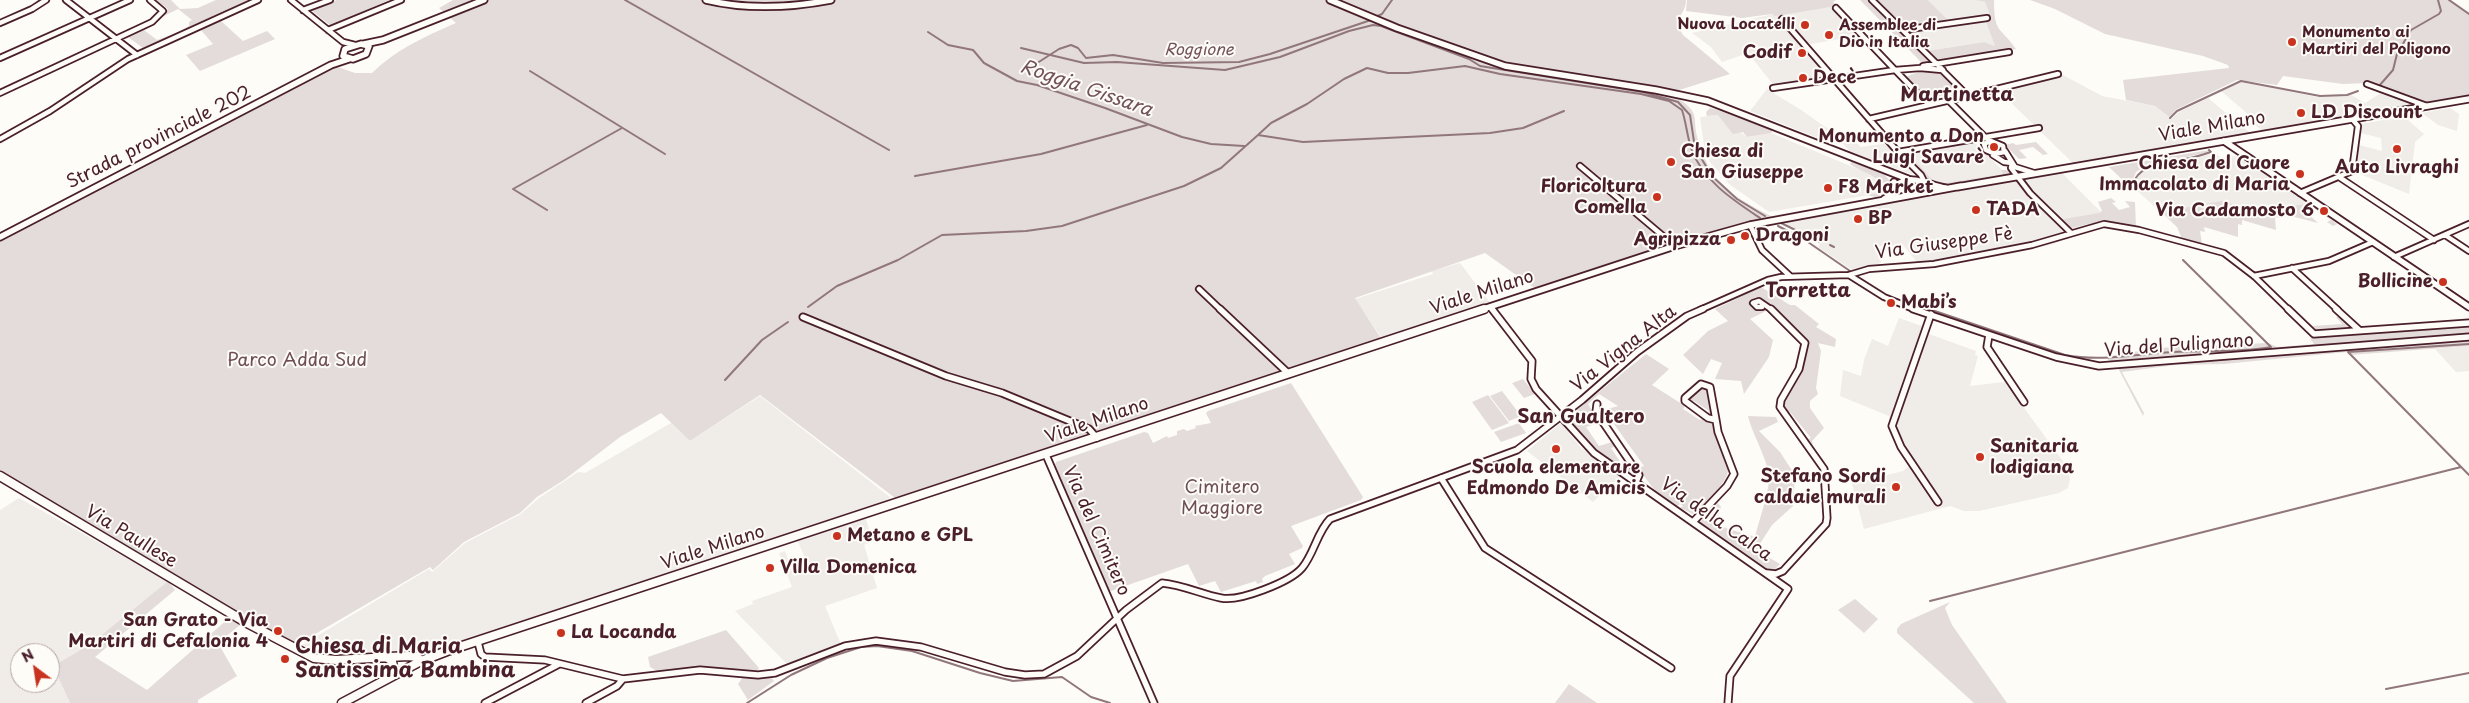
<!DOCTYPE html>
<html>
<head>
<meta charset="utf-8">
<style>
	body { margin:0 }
	#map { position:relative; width:2469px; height:703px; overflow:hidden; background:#fdfcf7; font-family:"Playpen Sans",sans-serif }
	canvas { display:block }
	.north { position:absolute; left:10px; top:643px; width:50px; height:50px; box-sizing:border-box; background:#fdfcf7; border:1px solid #b5a4a5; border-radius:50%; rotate:329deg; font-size:14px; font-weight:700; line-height:20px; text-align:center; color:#4a1f2b }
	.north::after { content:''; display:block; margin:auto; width:18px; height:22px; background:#c8321e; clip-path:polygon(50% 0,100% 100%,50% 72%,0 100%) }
</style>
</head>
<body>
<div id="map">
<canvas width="2469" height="703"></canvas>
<div class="north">N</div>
</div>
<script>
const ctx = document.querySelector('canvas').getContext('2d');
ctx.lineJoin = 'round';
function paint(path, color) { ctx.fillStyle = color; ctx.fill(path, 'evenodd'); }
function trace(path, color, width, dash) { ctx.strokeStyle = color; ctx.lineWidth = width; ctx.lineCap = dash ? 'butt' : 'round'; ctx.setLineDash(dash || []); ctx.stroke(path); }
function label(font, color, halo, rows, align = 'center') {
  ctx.font = font + ' "Playpen Sans",sans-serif'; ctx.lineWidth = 4; ctx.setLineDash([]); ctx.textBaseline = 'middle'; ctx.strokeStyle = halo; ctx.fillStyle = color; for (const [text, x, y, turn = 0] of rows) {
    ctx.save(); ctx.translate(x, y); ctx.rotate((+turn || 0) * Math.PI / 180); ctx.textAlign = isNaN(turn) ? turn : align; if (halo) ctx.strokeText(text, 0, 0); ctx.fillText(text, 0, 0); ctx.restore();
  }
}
const built = new Path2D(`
	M1928,0H1975L1985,2L1991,18L1986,22L1995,46L1984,42L1921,52L1899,29L1949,21Z
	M1831,7L1859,36L1804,45L1835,79L1776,88L1748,53L1722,62L1711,47L1692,33L1773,14Z
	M2063,75L2102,96L2155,106L2171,119L2179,112L2208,98L2254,136L2076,166L2041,132L2044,131L2039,125H2034L1999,91Z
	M2242,82L2317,97L2351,95L2365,103L2384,91L2457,96L2463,99L2266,134L2244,116L2249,115L2221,91Z
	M1767,89L1801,110L1841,138L1849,136L1861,147L1889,143L1899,153L1972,140L2002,170H2008L2012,174L1947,187L1926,183L1916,172L1911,174L1851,152L1843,144L1828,142L1750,111Z
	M2450,108L2459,114L2457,131L2438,125L2422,113Z
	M1718,115L1747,137L1771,133L1865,172L1880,182V193L1769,212L1729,184L1710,162L1704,145L1700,117Z
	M2406,116L2410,119L2408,120L2424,134L2415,142L2409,194L2355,172L2359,145L2382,151L2381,138L2360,133L2361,124Z
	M2215,153L2220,157L2245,156L2314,203L2177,227L2132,186L2136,176L2146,168L2162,163L2184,161Z
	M2059,170L2117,228L2101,227L2053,244L2006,255L1922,268L1903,245L1878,246L1881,263L1852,270L1818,247L1821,241L1786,224L1783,219Z
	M1460,263L1491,304L1383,340L1355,299L1433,274L1432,271Z
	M1899,318L1930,329L1929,334L1976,351L1975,355L1978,356L1970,386L2005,382L2068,468L2070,479L2068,488L2059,493L1979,511H1964L1950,506L1864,529L1852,484L1903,471L1909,466L1889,431V416L1840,396L1843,370L1861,376L1864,360L1872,339L1888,346Z
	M2469,346V371L2456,372L2435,349Z
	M760,396L890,497L879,512L865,517L873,541L864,545L877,588L825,606L842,647L790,667L735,611L753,604L752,601L792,587L779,553L785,551L794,576L810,570L796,537L421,659H324L297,648L429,569L432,572L465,543L521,514L539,498L578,472L585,473L671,423L690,441Z
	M1561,423L1581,448L1620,477L1593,502L1527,451Z
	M19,498L168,581L89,645L53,666L70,703H0V510ZM20,653H50V683H20Z`);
const green = new Path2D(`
	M156,0H171L180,9L198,8L216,0H250L180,31L189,26V22L192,20L178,9L164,16L168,9Z
	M337,0H389L331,26L311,10Z
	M453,0H1686C1686,16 1671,17 1683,35L1730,74L1676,91L1674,96C1704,114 1690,116 1699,143C1702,154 1709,168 1715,178C1723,191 1760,211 1775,218C1693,234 1615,263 1536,289L1485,253L1355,298L1382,340L899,501L760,395L690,441L661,413L620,437L564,480L537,497L520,513L464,542L433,570L430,567L298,644L239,615L0,472V240L335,66L355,73H372C397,49 424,37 456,23L439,8Z
	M1687,0H1836L1833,2L1837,6L1775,16L1772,14L1742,18L1686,11Z
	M1860,0H1870L1927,58L1929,63H1922Z
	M1875,0H1928L1949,21L1904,28Z
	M1975,0H1994C1994,34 2000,26 2016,49L1938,61L1927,51L1984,42L1995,46L1986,22L1991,18L1985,2Z
	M2030,0H2451L2469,13V96L2422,104L2367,83L2343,84L2283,76L2277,85L2237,80L2177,109L2169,117L2155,106L2126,100L2123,80L2229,68L2228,65L2203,56L2105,34L2055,9Z
	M221,21L243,41L267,31L275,39L200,71L186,55L213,44L200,29Z
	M149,26L144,30L157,40L173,34L143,48L128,37Z
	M1920,71H1940L1958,90L1943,96L1925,97L1906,77Z
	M1710,108L1738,115L1805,141L1773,130L1771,133L1747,137L1743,132L1733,134L1718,115L1707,116L1706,112Z
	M2036,142L2048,154L2043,155L2033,147L2019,150L2027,158L2019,159L2005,145L2013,143L2016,145Z
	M2209,150L2210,152L2145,166L2136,172L2130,187L2109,167Z
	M1908,153L1934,182L1940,184L2003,174L2001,170H2006L2012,174L1943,185L1930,181Z
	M1852,161C1867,163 1895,174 1891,191L1876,197L1866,195L1880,193V182C1871,173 1859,171 1850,164Z
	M2111,198L2116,202L2112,203L2119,210L2130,207L2125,201L2135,202L2136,227L2099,222L2070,228L2059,220L2099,213L2102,211L2098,202Z
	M2227,200L2243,215L2310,203L2337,224L2333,226L2327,222L2331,220L2312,207L2303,209L2318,223L2279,213L2280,218L2275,217L2276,230L2242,220V225L2238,224V237L2204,227L2205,232L2200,231L2202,244L2182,239L2177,227L2162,212Z
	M1761,287L1790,305H1795L1819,324L1816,327L1836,339L1835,347L1818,343L1821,351L1816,388L1818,394L1810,401V408L1824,428L1812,441L1813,445L1808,439L1811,438L1790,412L1786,413L1783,404L1800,376L1810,343L1772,306L1761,299H1755L1750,302L1756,309L1768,310L1750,319L1773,340L1769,357L1744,394L1741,381L1715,379L1722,363L1711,359L1703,374L1683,355L1708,331L1728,321L1715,309Z
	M2336,317H2341L2353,329L2317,331L2311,326L2342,324Z
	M2469,327V346L2350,355L2347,352L2224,364L2175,365L2122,372L2144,413L2143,416L2118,368L2105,357L2156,348L2268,343L2277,347L2314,344L2310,338Z
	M1646,354L1669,369L1652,385L1685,406L1683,409L1700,420L1702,418L1713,424C1718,460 1745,461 1713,495C1706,501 1700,509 1693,514L1680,508L1683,506L1680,504L1677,506L1656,492L1638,468L1644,466L1604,410L1618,406L1599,394L1588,404L1599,423L1586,427L1599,446L1612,442L1616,446L1611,448L1623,466L1628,465L1633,472L1631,474L1593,447L1568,417Z
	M1523,379L1535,394L1524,398L1512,383Z
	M1291,383L1363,497L1361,500L1291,526L1303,546L1302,548L1289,554L1295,564L1265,576L1262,579L1263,582L1257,584L1256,581L1221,592L1215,581L1199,586L1188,564L1111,591L1108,590L1055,465L1056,462L1144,432L1148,433L1153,443L1167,436L1168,438L1177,435V431L1184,429L1187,431L1196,428L1195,426L1211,423L1206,413L1208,411Z
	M1702,386L1708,389L1712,415L1707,414L1709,411L1694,401L1691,404L1688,400Z
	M1502,391L1521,416L1509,421L1490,396Z
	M1488,395L1509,423L1492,430L1472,402Z
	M1748,416L1776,417L1778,422L1759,431L1780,452L1795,475L1793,506L1772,525L1756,550L1780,564L1774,570L1766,568L1700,522L1718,503L1721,507L1716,525L1755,537C1759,520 1768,496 1769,480C1770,463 1752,434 1748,416Z
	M1519,423L1526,433L1501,442L1494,432Z
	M168,581L175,590L95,657L147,690L229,618L240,625L218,643L237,676L198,700V703H70L53,666L89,645Z
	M1855,599L1878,619L1864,633L1838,610Z
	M1950,602L1945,608L1952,625L2007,703H1974L1897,633V629L1901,624Z
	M726,630L759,668L757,671L714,668L657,671L650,667L648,657Z
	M743,677H771L774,681L748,700L738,684Z
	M1569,684L1597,703H1555Z`);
const stream = new Path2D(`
	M625,0L889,150
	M2449,0L2469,14
	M1375,17L1382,14L1392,0
	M928,32L948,45L973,50L984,63L1017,81L1037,85L1105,108L1182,137L1211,144L1244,146
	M1021,48L1084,63L1117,62L1225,70L1280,57L1349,31L1373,25L1381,26L1469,59L1480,66L1643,92L1678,102L1690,115L1695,148L1712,176L1737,199L1765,216
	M1031,67L1059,49L1071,45L1078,48L1086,58L1113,55L1163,63L1239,62L1270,54L1371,20
	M530,71L665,154
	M2379,86L2393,70L2397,54L2411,30L2439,14L2441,11L2438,0
	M2170,118L2177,111L2241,81L2320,96L2347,95L2358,91
	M1258,135L1271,123L1307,104L1344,79L1367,68L1388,73H1408L1465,66L1500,74L1641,94L1669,101L1682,110C1686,122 1687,135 1691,148C1702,180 1733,200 1760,218
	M915,176L1041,154L1147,125
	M2131,187C2140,163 2161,163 2184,159C2193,158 2202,155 2211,152L2209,150
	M547,210L513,189L622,128
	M1779,222L1820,242
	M1778,226L1805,240L1850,271
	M1830,245L1834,247
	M1920,306L2065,355C2102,362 2135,354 2172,352C2205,350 2238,353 2271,347L2183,260
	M808,307L837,286L898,260L942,235L1026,231L1062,226L1184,186L1221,168L1258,135L1303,142L1490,133L1523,128L1564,111
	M2469,344L2348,352L2469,475
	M725,380L762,340L788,322
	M1930,601L2461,467
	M2386,689L2469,673
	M747,703L791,675L827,658L861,647L877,646L912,651L980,673L1013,681L1062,677L1091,697L1110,703`);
const streetFar1 = new Path2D(`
	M66,0L137,55
	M291,0L343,42L355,45
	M1872,0L1943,70
	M1836,8L1895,70
	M303,10L330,0
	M1782,19L1898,152L1921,175L1925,183
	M0,23L32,9L46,0
	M328,30L401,0
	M1903,30L1987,18
	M0,58L130,0
	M1923,66L2009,52
	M1920,68L1942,70L1968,96L1929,105L1895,70Z
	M2367,84L2427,106
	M1773,88L1895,70
	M0,93L152,22L163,11L150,0
	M1968,96L2058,74
	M1948,100L1989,141
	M1869,119L1929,105
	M0,139L50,111L128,59L258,0
	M1991,141L2003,146L2004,152L1995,154L1986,150L1984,144Z
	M2005,151L2015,167L2034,173
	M1898,152L2039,128
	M1993,155L2004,162L2012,163
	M2012,163L2011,168L2030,193L2071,233
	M1580,166L1675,246
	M2339,177L2434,240
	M2300,193L2352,171L2358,126L2353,120
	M1750,225L1762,250L1790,276
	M2445,235L2469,251
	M2394,257L2469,224
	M2292,268L2338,310
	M1849,275L1884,297L1916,310
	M2254,276L2329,261L2373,242
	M1199,289L1221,310
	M1762,304V307H1757L1753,303L1759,301L1772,310
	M1490,307L1493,310
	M1700,310L1768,280L1781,277L1849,275L1869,269L1934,264L2032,245L2104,224L2139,230L2224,253L2254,276L2289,310`);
const street = new Path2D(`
	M1220,309L1289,374
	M1492,309L1532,361L1531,379L1536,389L1594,453L1788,589L1730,676L1728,703
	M1913,309L2056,357L2099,366L2469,337
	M2288,309L2314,334L2469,323
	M2336,309L2359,330
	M1931,314L1892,426L1901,447L1938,502
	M803,317L946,376L1002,393L1089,429L1097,438
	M1989,335L1987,347L2024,402
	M1701,384L1710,387L1716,420L1708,418L1685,401V398Z
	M1597,404L1596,412L1639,475L1636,482
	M1046,455L1154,703
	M1441,478L1485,548L1671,668
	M1693,522L1727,486L1734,474L1718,432L1716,420
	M1767,573L1776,574L1783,571L1826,524L1827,518L1824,469L1780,407L1781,400L1799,369L1805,343L1771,309
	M478,642L481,654L485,657L545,660L623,679L700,670L758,675L775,673L845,646L876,641L921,647L1005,672L1025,675L1044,674L1077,656L1126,610L1162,583C1183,585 1201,594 1221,598C1239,602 1290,582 1302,568C1314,554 1317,532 1330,519L1517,450L1582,400L1637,352L1687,316L1703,309
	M485,703L559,664
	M586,703L617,686L623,679`);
const secondaryFar1 = new Path2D(`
	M706,0C748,10 789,8 831,0
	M1330,0L1397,28L1505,66L1656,90L1708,101L1908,179
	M361,44L369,46L366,54L353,59L343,56L345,49Z
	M364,44L383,40L484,0
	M2224,141L2469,307
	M1896,186C1911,172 1929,186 1946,188
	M1957,187L2469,99
	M1884,199L1894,193V182
	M0,237L331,65L349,59
	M1480,310L1675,246L1750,225L1961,186`);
const secondary = new Path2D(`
	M0,476L247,623L314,658L336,660L408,656L417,657L421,661
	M386,657L392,661L394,675
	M342,703L421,661L447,651L1484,309`);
const markers = [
	[1805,25,5,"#c8321e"],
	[1829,35,5,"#c8321e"],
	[2292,42,5,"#c8321e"],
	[1802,53,5,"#c8321e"],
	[1803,78,5,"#c8321e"],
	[2301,113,5,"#c8321e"],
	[1994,147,5,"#c8321e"],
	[2397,149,5,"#c8321e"],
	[1671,162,5,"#c8321e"],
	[2300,174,5,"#c8321e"],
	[1828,188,5,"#c8321e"],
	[1657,197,5,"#c8321e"],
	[1976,210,5,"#c8321e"],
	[2324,211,5,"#c8321e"],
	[1858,219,5,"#c8321e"],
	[1745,236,5,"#c8321e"],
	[1731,240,5,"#c8321e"],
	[2443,282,5,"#c8321e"],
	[1891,303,5,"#c8321e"],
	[1556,449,5,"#c8321e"],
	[1980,457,5,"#c8321e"],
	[1896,487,5,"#c8321e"],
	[837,536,5,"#c8321e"],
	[770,568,5,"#c8321e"],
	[278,631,5,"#c8321e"],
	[561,633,5,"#c8321e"],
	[285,659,5,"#c8321e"]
];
const farPoinames = [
	["Nuova Locatelli",1795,25,"right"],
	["Assemblee di",1839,26],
	["Dio in Italia",1839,43],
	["Monumento ai",2302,33],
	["Martiri del Poligono",2302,50]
];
const farWaternames = [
	["Roggione",1199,51]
];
const poiNames = [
	["Codif",1792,53,"right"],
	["Decè",1813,78],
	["LD Discount",2311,113],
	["Monumento a Don",1984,137,"right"],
	["Luigi Savarè",1984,158,"right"],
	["Chiesa di",1681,152],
	["San Giuseppe",1681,173],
	["Chiesa del Cuore",2290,164,"right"],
	["Immacolato di Maria",2290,185,"right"],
	["Auto Livraghi",2397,168,"center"],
	["Floricoltura",1647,187,"right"],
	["Comella",1647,208,"right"],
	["F8 Market",1838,188],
	["TADA",1986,210],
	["Via Cadamosto 6",2314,211,"right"],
	["BP",1868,219],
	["Dragoni",1755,236],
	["Agripizza",1721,240,"right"],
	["Bollicine",2433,282,"right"],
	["Mabi’s",1901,303],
	["Sanitaria",1990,447],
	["lodigiana",1990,468],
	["Scuola elementare",1556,468,"center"],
	["Edmondo De Amicis",1556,489,"center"],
	["Stefano Sordi",1886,477,"right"],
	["caldaie murali",1886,498,"right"],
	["Metano e GPL",847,536],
	["Villa Domenica",780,568],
	["San Grato - Via",268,621,"right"],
	["Martiri di Cefalonia 4",268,642,"right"],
	["La Locanda",571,633]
];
const streetNames = [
	["Viale Milano",2212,127,-10],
	["Strada provinciale 202",159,138,-27],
	["Via Giuseppe Fè",1944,244,-8],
	["Viale Milano",1482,293,-18],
	["Via del Pulignano",2179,346,-4],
	["Via Vigna Alta",1624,349,-38],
	["Viale Milano",1097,421,-19],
	["Via della Calca",1716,520,35],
	["Via del Cimitero",1096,531,66],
	["Via Paullese",131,537,31],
	["Viale Milano",713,548,-18]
];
const parkNames = [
	["Parco Adda Sud",297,361],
	["Cimitero",1222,488],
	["Maggiore",1222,509]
];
const waterNames = [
	["Roggia Gissara",1086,89,19]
];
const neighbourhoodNames = [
	["San Gualtero",1581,418]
];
const quarterNames = [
	["Martinetta",1957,95],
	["Torretta",1808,291]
];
const nearPoinames = [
	["Chiesa di Maria",295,647],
	["Santissima Bambina",295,671]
];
paint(built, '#f0ece8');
paint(green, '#e3dcda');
trace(stream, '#91777b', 2);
trace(streetFar1, '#4a1f2b', 8);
trace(street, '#4a1f2b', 9);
trace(secondaryFar1, '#4a1f2b', 9);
trace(secondary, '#4a1f2b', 11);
trace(streetFar1, '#fdfcf7', 4.5);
trace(street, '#fdfcf7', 5.5);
trace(secondaryFar1, '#fdfcf7', 5.5);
trace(secondary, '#fdfcf7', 8);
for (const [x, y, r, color] of markers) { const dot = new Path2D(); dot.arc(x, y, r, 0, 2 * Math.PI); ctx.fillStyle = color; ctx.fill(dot); trace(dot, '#fdfcf7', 2); }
label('bold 15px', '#4a1f2b', '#fdfcf7', farPoinames, 'left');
label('italic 16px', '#73525a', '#fdfcf7', farWaternames);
label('bold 18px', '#4a1f2b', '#fdfcf7', poiNames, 'left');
label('18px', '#4a1f2b', '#fdfcf7', streetNames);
label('18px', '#704e57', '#fdfcf7', parkNames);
label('italic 19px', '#73525a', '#fdfcf7', waterNames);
label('bold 19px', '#4a1f2b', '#fdfcf7', neighbourhoodNames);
label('bold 20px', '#4a1f2b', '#fdfcf7', quarterNames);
label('bold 21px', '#4a1f2b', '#fdfcf7', nearPoinames, 'left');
</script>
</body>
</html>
